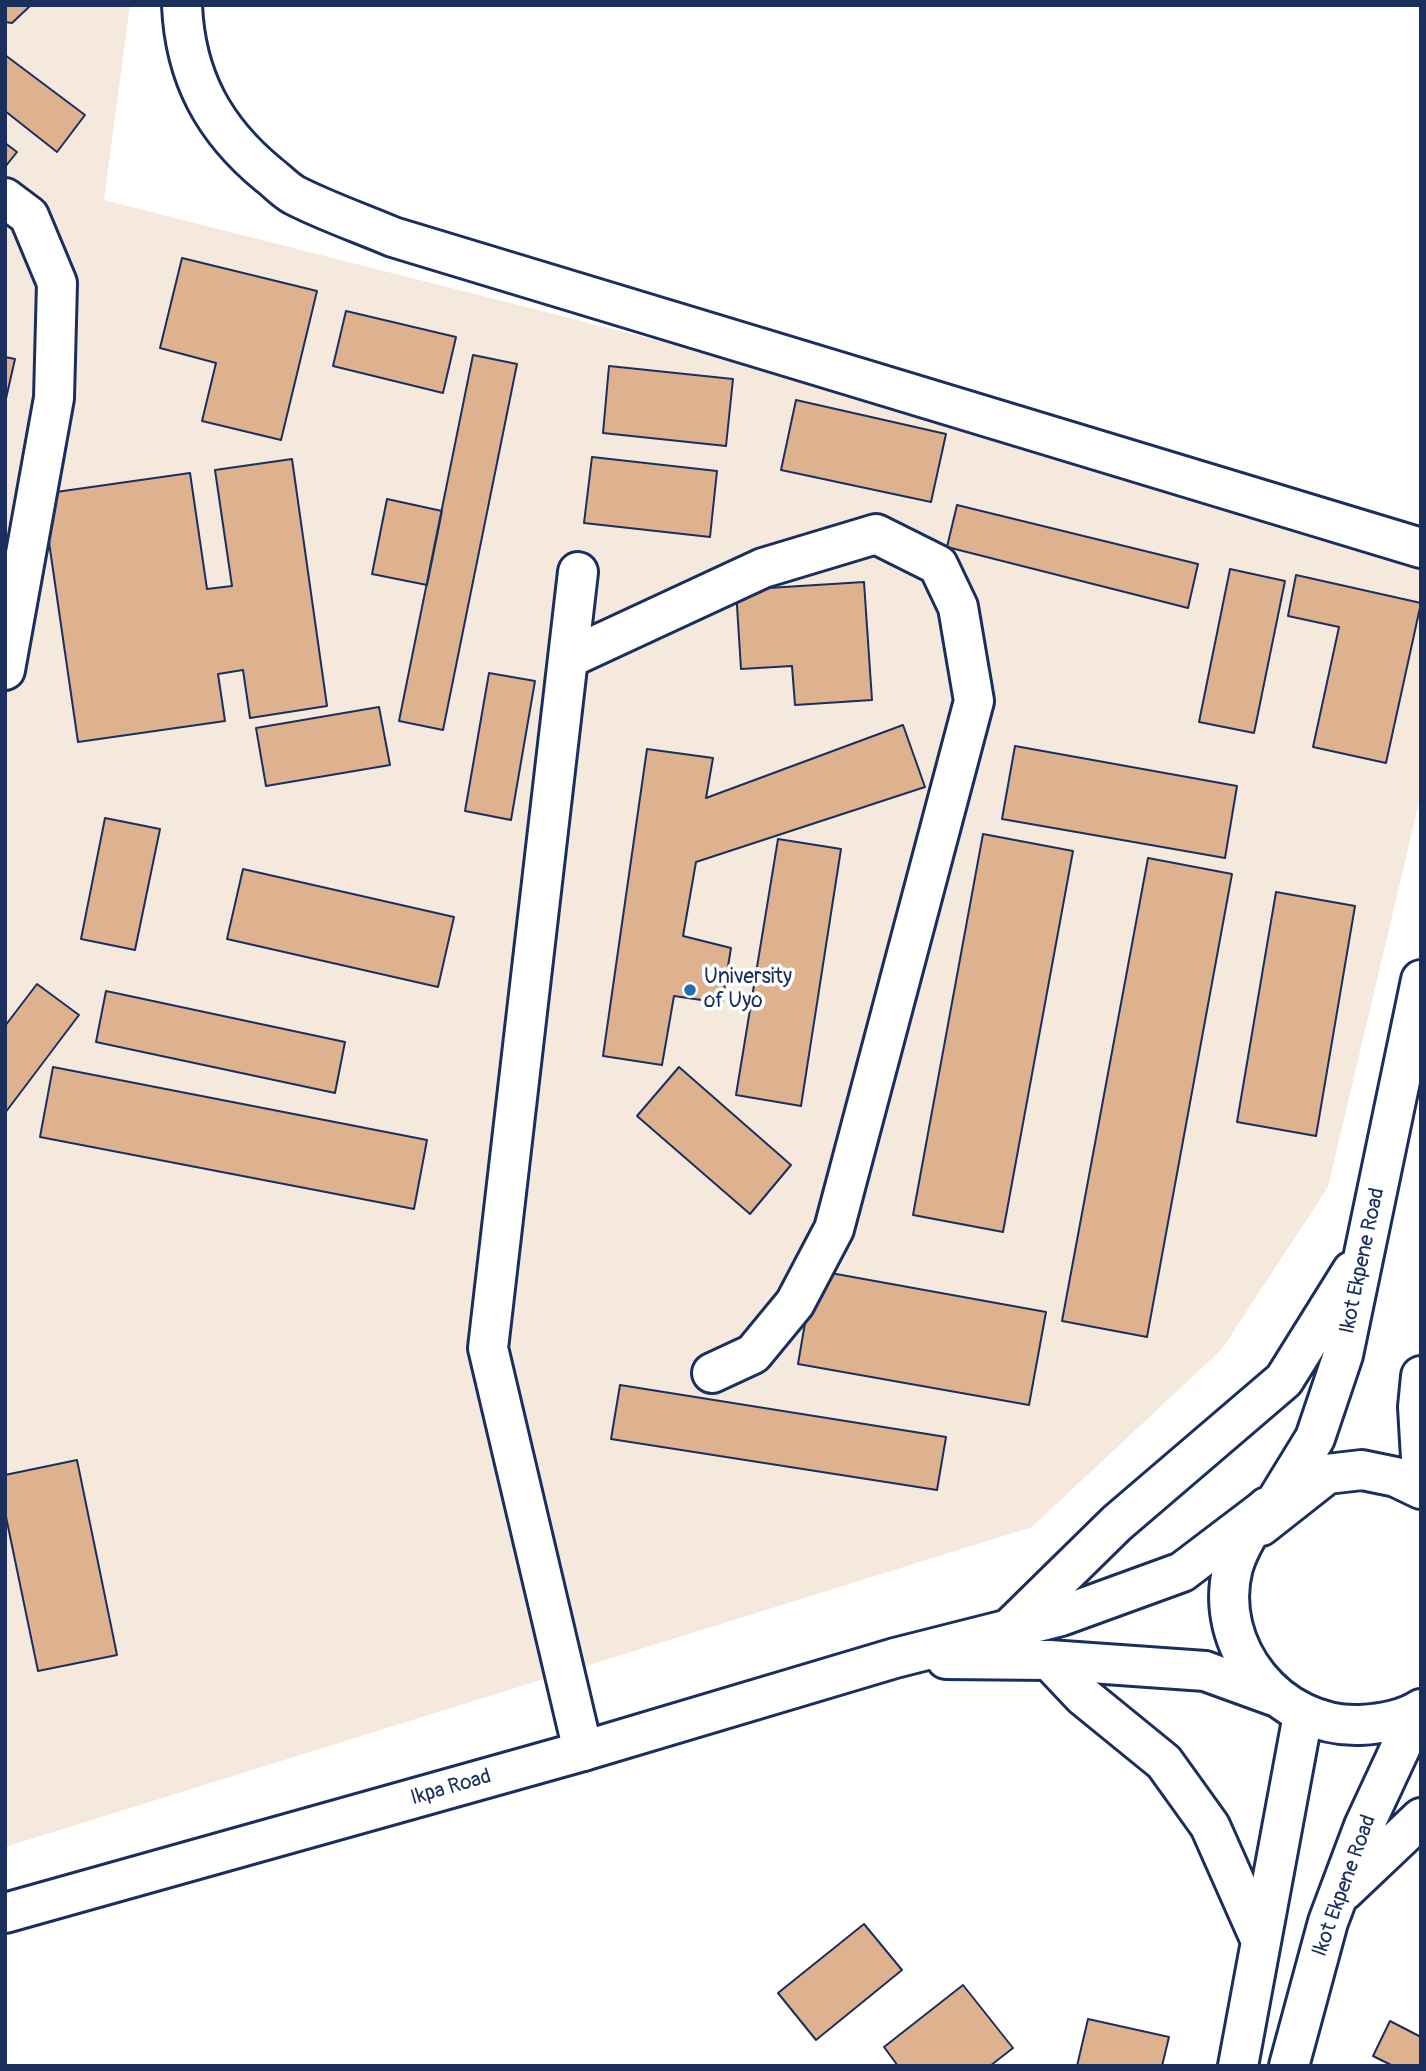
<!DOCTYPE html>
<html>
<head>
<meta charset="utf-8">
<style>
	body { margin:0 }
	#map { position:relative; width:1426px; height:2071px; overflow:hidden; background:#fff; font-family:Pangolin,sans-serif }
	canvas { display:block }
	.frame { position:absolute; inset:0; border:7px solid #1b2f5e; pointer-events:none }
</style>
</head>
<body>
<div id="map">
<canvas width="1426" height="2071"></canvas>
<div class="frame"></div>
</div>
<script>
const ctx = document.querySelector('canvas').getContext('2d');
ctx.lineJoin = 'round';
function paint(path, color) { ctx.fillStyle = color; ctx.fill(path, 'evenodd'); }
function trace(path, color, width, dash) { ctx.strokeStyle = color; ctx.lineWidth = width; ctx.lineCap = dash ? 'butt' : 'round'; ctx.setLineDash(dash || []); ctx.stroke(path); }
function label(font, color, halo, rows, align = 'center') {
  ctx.font = font + ' Pangolin,sans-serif'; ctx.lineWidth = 7; ctx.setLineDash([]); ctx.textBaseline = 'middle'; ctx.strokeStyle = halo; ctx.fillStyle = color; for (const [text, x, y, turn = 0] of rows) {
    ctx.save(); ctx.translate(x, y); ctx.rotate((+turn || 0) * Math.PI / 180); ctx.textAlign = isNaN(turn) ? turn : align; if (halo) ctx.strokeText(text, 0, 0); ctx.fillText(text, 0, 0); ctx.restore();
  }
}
const built = new Path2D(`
	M5,5H130L104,200L1421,534V794L1328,1187L1222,1349L1032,1527L5,1847Z`);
const building = new Path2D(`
	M5,5H31L12,23L5,22Z
	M5,55L85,115L57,152L5,111Z
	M5,143L17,152L5,167Z
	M182,258L317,291L281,440L202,421L216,363L160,348Z
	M346,311L456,337L443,393L333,366Z
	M473,355L517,364L443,730L399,721Z
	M5,357L15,359L5,403Z
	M609,366L733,379L726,446L603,433Z
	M796,400L946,434L931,502L781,470Z
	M592,457L717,471L710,537L584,523Z
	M292,459L327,706L250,718L243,670L218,674L225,721L78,742L42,494L190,473L207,589L232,586L215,470Z
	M387,499L442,511L427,585L372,574Z
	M957,505L1198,564L1188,608L947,547Z
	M1230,569L1285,581L1254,733L1199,722Z
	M1296,575L1421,603L1386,763L1313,747L1339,627L1288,616Z
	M864,582L872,700L795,705L792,666L741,669L736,590Z
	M489,673L535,681L511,820L465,811Z
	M379,707L390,765L266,786L256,728Z
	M903,725L925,787L696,862L683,936L731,948L722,1003L674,996L662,1065L603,1056L647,749L713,758L706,798Z
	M1015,746L1237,786L1225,858L1002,819Z
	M105,818L160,829L135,950L81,939Z
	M983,834L1073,851L1003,1232L913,1215Z
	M778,839L841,849L801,1106L736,1095Z
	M1148,858L1232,874L1147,1337L1062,1321Z
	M243,869L454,917L438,987L227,939Z
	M1276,892L1355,906L1316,1136L1237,1122Z
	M37,984L79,1015L5,1113V1026Z
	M106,991L345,1042L335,1093L96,1042Z
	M53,1067L427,1140L414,1209L40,1137Z
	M679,1067L791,1165L750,1214L637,1116Z
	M814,1270L1046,1312L1029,1405L798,1364Z
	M620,1385L946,1437L937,1490L611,1439Z
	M77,1460L117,1655L38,1671L5,1512V1475Z
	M864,1924L902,1970L816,2040L778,1993Z
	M963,1985L1013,2048L990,2066H898L884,2047Z
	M1088,2019L1169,2037L1162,2066H1077Z
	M1390,2021L1421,2037V2066H1393L1373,2056Z`);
const minor = new Path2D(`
	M182,5C185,77 214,130 269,175C277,181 285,190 294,195C325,211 360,223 393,237L1421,548
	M5,198L29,216L57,283L54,398L5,670
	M578,572L488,1348L583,1751
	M569,658L763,568L876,534L938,565L958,607L974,701L834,1229L795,1303L753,1354L712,1373`);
const major = new Path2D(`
	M946,1659L1049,1660L1205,1671L1274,1696
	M5,1913L583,1751L895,1658L1061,1616L1182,1572L1265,1509`);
const highway = new Path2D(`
	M1421,1376L1418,1407L1421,1458
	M1421,1489L1396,1477L1362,1470L1327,1474L1261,1526L1267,1507C1252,1526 1240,1544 1233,1567C1212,1647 1279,1728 1360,1725C1379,1724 1404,1720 1421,1709
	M1261,1526L1315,1438L1343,1355L1421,980
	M1009,1629L1117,1523L1284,1380L1352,1271
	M1049,1660L1083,1696L1164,1762L1210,1826L1261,1941
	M1344,1891L1421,1818
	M1238,2066L1303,1715
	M1289,2066L1328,1922L1364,1826L1417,1712`);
const markers = [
	[690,990,7,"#1f6fb2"]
];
const poiNames = [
	["University",704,978],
	["of Uyo",704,1002]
];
const streetNames = [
	["Ikot Ekpene Road",1363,1261,-78],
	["Ikpa Road",451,1788,-16],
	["Ikot Ekpene Road",1345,1886,-70]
];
paint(built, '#f5e8dd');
paint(building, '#deb28f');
trace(building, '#1b2f5e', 2);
trace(minor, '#1b2f5e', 44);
trace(major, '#1b2f5e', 44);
trace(highway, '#1b2f5e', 44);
trace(minor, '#fff', 38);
trace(major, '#fff', 38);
trace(highway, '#fff', 38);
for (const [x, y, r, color] of markers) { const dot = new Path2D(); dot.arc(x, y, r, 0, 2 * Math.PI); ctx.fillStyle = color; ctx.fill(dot); trace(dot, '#fff', 2.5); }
label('21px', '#1b2f5e', '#fff', poiNames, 'left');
label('21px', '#1b2f5e', '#fff', streetNames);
</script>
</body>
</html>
